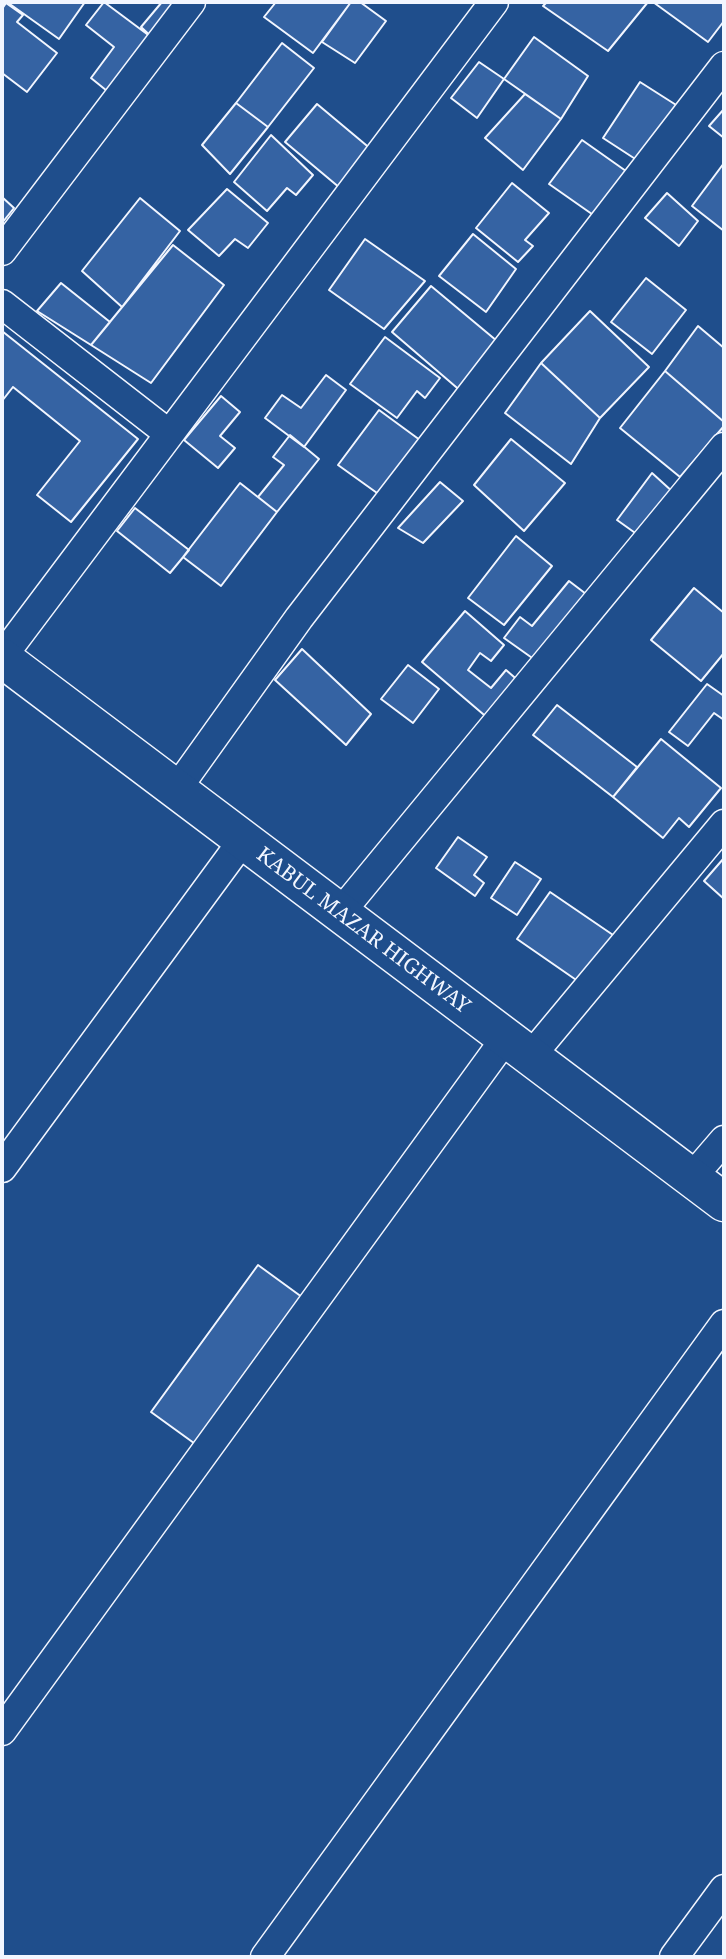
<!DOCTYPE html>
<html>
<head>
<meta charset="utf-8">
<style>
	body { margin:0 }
	#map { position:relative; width:726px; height:1959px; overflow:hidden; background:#1f4e8c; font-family:"Noto Serif",serif }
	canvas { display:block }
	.frame { position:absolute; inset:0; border:4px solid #f2f6ff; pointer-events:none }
</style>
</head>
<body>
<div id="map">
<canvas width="726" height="1959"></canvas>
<div class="frame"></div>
</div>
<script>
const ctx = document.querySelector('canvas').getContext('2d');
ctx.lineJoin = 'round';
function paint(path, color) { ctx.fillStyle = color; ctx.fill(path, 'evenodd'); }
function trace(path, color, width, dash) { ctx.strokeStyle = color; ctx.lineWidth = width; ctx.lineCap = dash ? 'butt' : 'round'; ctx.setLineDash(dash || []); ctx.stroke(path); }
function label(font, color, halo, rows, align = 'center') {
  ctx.font = font + ' "Noto Serif",serif'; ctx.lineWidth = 5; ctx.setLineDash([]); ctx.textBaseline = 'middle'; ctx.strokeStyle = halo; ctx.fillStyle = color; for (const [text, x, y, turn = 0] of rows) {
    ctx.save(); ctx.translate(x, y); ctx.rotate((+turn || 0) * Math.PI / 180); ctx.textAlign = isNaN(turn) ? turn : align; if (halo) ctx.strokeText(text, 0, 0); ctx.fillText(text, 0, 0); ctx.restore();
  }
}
const building = new Path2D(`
	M7,2H85L59,39Z
	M104,2L155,40L112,95L91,78L114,47L86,25Z
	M162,2H184L155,40L141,27Z
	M276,2H351L313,53L264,17Z
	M351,2H360L386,21L355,63L322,42Z
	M547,2H648L608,51L543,6Z
	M653,2H724V21L708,42Z
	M6,3L23,15L17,22L57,53L27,92L2,73V9Z
	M534,37L588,76L561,119L504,79Z
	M282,43L314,68L268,127L236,103Z
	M479,62L504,79L477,118L451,98Z
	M640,82L684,110L643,164L603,138Z
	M525,94L561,119L523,170L485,138Z
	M236,103L268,127L230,174L202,145Z
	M317,104L372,150L340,188L285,142Z
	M724,109V138L709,126Z
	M271,135L313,175L296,195L287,188L267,211L234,182Z
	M582,140L633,176L599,219L549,184Z
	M724,163V231L692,206Z
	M512,183L549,213L525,240L533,246L518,262L476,228Z
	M227,189L268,223L248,248L235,239L219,256L188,230Z
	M667,193L698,221L679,246L645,218Z
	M2,197L14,208L2,223Z
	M140,198L180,231L122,307L82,271Z
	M473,234L516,269L486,312L439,276Z
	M365,239L425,281L384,329L329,290Z
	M173,245L224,285L151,383L91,345Z
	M646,278L686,310L652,354L611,322Z
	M61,283L110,322L91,345L37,311Z
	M431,286L503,346L463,393L392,332Z
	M590,311L649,367L600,418L541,363Z
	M698,326L724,348V422L665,371Z
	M2,331L138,439L71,522L37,495L80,441L13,387L2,401Z
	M385,337L440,378L425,398L417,391L397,418L350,384Z
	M541,363L600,418L571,464L505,413Z
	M665,371L724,422V426L680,477L620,428Z
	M326,375L346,390L304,447L265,418L282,395L301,408Z
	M221,396L240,412L220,436L235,448L218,468L184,440Z
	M379,410L424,443L384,498L338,465Z
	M290,435L319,459L277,512L258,497L284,465L273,457Z
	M511,439L565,483L524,531L474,485Z
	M652,473L674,493L638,535L617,520Z
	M440,482L463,501L423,543L398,528Z
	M240,483L277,512L221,586L183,557Z
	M135,508L189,550L170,573L117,531Z
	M516,536L552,566L504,625L468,598Z
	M569,581L590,597L535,660L504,638L520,617L532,626Z
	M694,588L724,613V653L701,681L651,640Z
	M465,611L504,645L491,661L480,653L468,670L491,688L506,670L521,683L490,720L422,662Z
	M302,649L371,714L346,745L275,680Z
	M408,665L439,689L413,723L381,699Z
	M707,684L724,696V720L714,713L688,746L669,732Z
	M557,705L637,767L613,797L533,735Z
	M661,739L721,788L689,827L679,818L663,838L613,797Z
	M458,837L487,857L474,875L484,883L475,896L436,868Z
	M724,858V899L704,881Z
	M515,862L541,879L517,915L491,898Z
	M550,892L616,937L582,984L517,939Z
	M258,1265L306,1300L198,1446L151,1412Z`);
const minor = new Path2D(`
	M2,251L191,2
	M2,304L168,433
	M2,657L494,2
	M176,790L299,618L724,66
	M340,913L724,447
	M530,1057L724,824
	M2,1168L243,840
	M693,1176L724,1140
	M2,1731L505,1039
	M265,1957L724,1324
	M674,1957L724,1889`);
const trunk = new Path2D(`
	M2,658L724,1202`);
const streetNames = [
	["KABUL MAZAR HIGHWAY",363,931,37]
];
paint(building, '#3563a3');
trace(building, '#f2f6ff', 2);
trace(minor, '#f2f6ff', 31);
trace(trunk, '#f2f6ff', 41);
trace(minor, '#1f4e8c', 28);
trace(trunk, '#1f4e8c', 38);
label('21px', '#f2f6ff', '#1f4e8c', streetNames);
</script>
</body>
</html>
